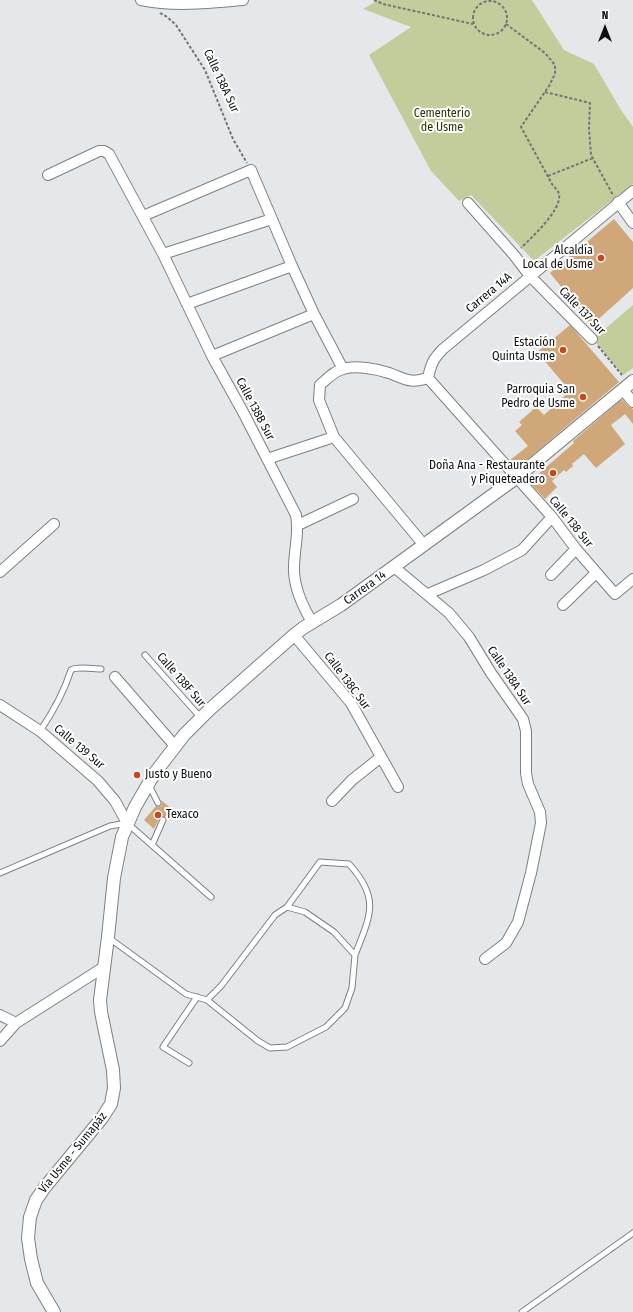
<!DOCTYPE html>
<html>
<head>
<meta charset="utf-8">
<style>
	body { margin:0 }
	#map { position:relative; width:633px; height:1312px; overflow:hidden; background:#e5e8eb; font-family:"Fira Sans Condensed",sans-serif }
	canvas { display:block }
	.north { position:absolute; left:585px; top:8px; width:40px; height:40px; -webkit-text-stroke:3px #fff; paint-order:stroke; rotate:0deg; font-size:11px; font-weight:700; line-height:16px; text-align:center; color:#0e0f10 }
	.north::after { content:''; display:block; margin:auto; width:14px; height:18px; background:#0e0f10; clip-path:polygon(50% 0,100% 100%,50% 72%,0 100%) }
</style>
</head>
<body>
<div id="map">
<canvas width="633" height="1312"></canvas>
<div class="north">N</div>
</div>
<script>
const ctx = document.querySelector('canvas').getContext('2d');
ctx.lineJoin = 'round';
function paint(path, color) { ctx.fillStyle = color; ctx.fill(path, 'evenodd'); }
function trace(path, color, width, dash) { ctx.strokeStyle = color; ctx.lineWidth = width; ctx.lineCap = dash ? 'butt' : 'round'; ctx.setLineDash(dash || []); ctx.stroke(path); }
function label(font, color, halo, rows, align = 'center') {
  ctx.font = font + ' "Fira Sans Condensed",sans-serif'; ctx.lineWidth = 4; ctx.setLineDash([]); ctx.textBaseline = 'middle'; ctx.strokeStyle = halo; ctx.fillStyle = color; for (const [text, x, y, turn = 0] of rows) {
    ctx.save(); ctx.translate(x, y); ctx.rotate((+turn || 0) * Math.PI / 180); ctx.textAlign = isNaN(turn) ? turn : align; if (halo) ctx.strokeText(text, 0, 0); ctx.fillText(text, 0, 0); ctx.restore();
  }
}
const green = new Path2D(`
	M378,0H532L564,50L594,64L621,110L633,127V184L534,261L471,195L459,201L431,171L369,55L411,27L363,9Z
	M633,305V368L623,375L593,339Z`);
const building = new Path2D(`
	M614,219L633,242V288L592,325L550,273Z
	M570,325L619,382L517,468L510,460L528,446L515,431L522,425L519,422L536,407L544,415L570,391L537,352Z
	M622,399L628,406L633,409V424L625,414L611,425L625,444L596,468L584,454L572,464L573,466L566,472L564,470L552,481L557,487L545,499L529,482L574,443L573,441Z
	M161,800L172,809L165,817H160L154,829L144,820L156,806L158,807L161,806L162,803Z`);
const path = new Path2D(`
	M374,0L383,4L473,24
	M473 18a17 17 0 1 1 34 0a17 17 0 1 1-34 0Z
	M160,13L167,17L176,25L205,70L233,139L247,163
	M506,24L545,53L555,65V74L549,86L521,127L552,184C554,187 558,190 559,194C562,210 532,237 521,248
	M545,92L590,103L589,129L591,155L613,195
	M548,176L593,158
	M598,346L622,375`);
const service = new Path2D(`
	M145,655L201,718
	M40,731C53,712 64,692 71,670C77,666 93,669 101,669
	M149,785L158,803
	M152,845L163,820
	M0,873L110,826L127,823L211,897
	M287,907L320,862L349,864C381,899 370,916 355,955
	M109,938L186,994L207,1000L258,1041L270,1048L287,1047L326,1027L345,1008L352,988L355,955L334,932L305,912L287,907L275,915L221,986L207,1000
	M189,1063L163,1047L197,997
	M522,1312L633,1233`);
const minor = new Path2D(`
	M141,0C175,7 209,3 243,0
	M48,175L99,151H104L109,154L163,254L212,356L243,412L296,515C300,534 293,553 294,572C295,589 303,607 312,622
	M618,202L633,223
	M468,203L514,255L530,276L592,339
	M143,216L251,170L292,266L314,314L343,369
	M163,254L272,219
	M187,304L292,266
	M212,356L314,314
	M428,378L552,517L576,549L615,594L633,579
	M428,378C431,364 433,359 443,349L633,191
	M623,390L633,402
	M267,459L334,437
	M298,525L353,499
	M424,545L334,437L319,400L320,385C327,379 334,371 343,369C356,365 377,369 389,373C406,379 409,384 428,378
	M394,567L449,613L469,637L491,673L523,719L526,731V773L528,784L540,812L541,823L531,873L518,922L506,943L485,959
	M0,572L54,524
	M551,575L576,549
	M428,594L484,570L522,550L552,517
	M563,605L596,573
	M294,635L351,703L398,787
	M115,677L175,746
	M0,705L40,731L98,781L115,801L127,823
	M332,801L352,780L381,757
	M0,1015L16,1023
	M0,1041L16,1023L104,967`);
const tertiary = new Path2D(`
	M54,1312L37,1283L31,1259L28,1238L30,1217L36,1200L45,1187L102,1118L111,1104L114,1088L113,1070L101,1012L100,1000L108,937L114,878L122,837L135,807L154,774L184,735L209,710L294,635L303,628L341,605L516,478L633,381`);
const markers = [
	[601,258,4,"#cd441d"],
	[563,350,4,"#cd441d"],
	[583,397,4,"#cd441d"],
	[553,473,4,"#cd441d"],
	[137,775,4,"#cd441d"],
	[158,815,4,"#cd441d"]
];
const streetNames = [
	["Calle 138A Sur",221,81,65],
	["Carrera 14A",489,293,-40],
	["Calle 137 Sur",582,311,46],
	["Calle 138B Sur",255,409,62],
	["Calle 138 Sur",571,522,51],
	["Carrera 14",365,588,-36],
	["Calle 138A Sur",509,676,56],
	["Calle 138F Sur",181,680,49],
	["Calle 138C Sur",347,681,53],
	["Calle 139 Sur",79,747,40],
	["Vía Usme - Sumapáz",73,1153,-51]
];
const parkNames = [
	["Cementerio",442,114],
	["de Usme",442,128]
];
const poiNames = [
	["Alcaldía",593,251],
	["Local de Usme",593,265],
	["Estación",555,343],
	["Quinta Usme",555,357],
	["Parroquia San",575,390],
	["Pedro de Usme",575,404],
	["Doña Ana - Restaurante",545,466],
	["y Piqueteadero",545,480],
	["Justo y Bueno",145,775,"left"],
	["Texaco",166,815,"left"]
];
paint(green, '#c3cd9b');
paint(building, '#d0a778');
trace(service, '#7d8082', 7);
trace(minor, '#7d8082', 12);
trace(tertiary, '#7d8082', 14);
trace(path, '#727476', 2, [3, 2]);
trace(service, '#fff', 5);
trace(minor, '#fff', 10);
trace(tertiary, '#fff', 12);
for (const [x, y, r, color] of markers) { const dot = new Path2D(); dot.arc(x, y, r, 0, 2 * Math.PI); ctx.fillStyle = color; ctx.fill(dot); trace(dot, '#fff', 1.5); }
label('12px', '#0e0f10', '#fff', streetNames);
label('12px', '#2d3304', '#fff', parkNames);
label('12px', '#0e0f10', '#fff', poiNames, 'right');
</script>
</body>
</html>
